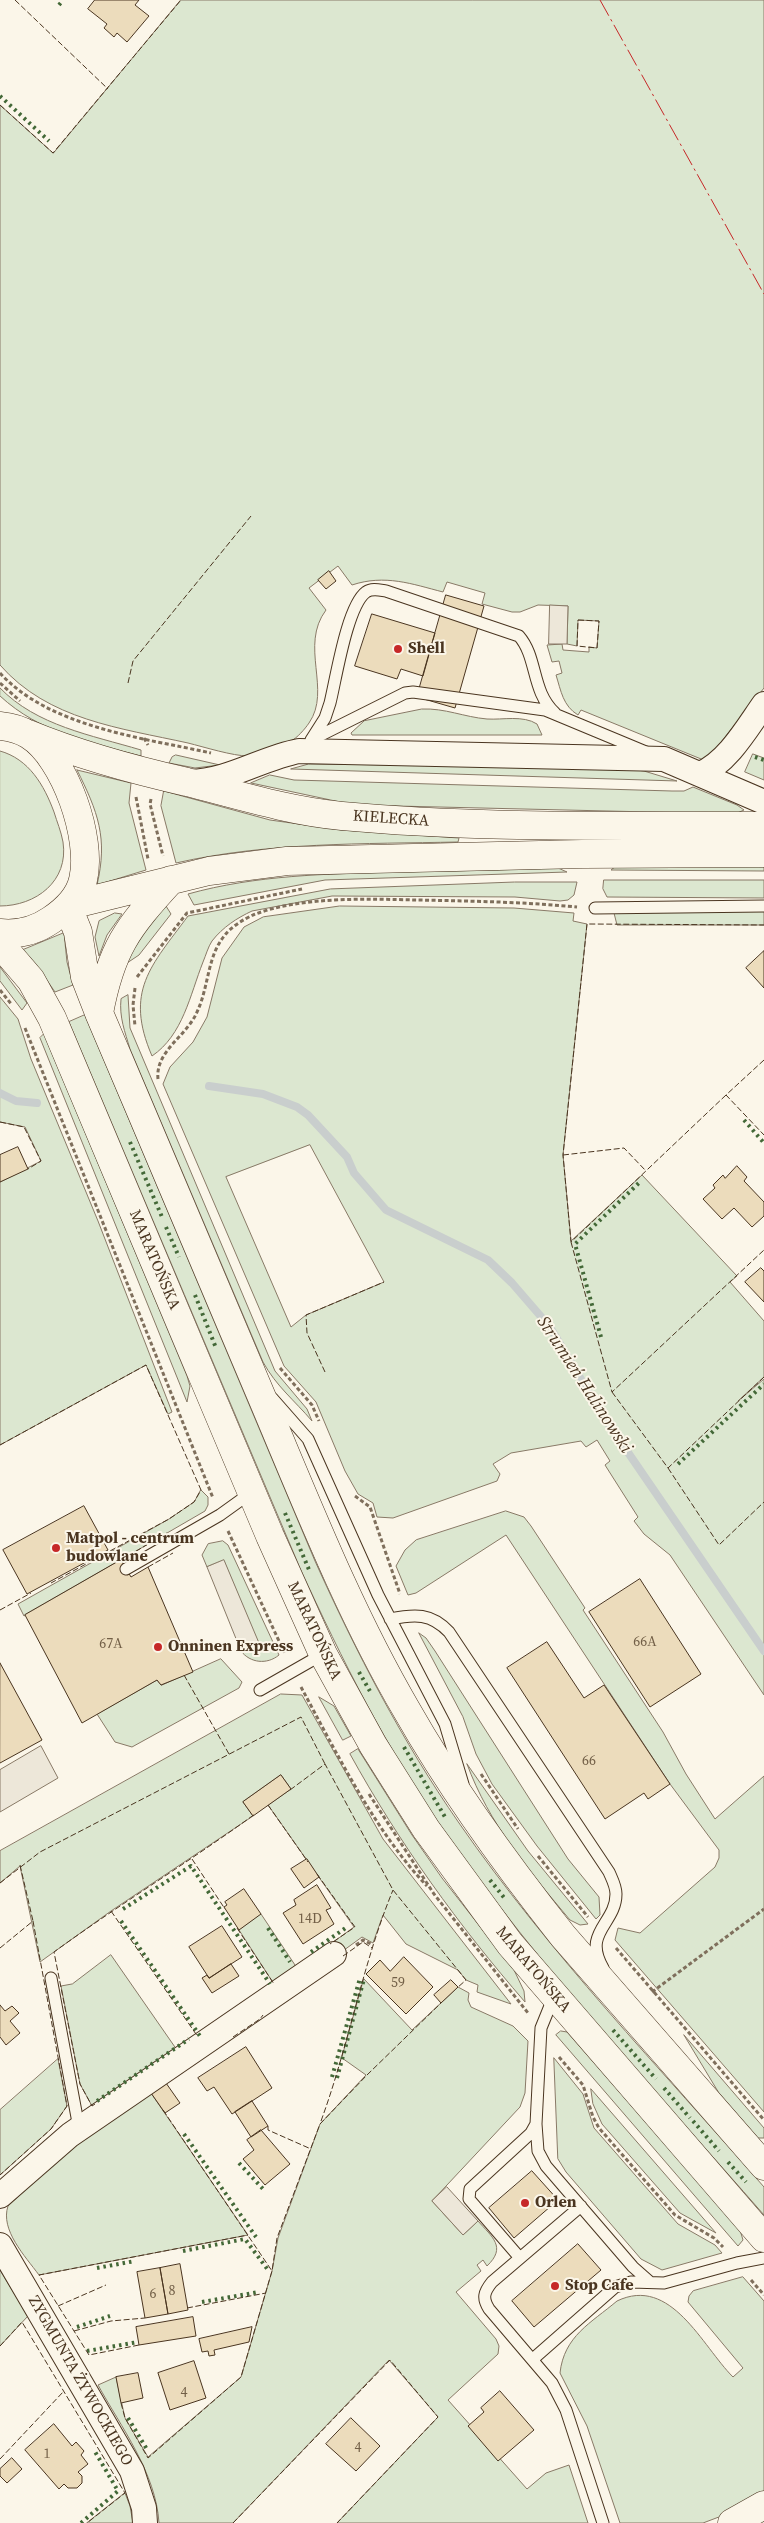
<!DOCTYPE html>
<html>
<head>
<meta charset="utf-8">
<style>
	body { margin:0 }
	canvas { display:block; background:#fbf6e9 }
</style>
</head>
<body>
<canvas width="764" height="2523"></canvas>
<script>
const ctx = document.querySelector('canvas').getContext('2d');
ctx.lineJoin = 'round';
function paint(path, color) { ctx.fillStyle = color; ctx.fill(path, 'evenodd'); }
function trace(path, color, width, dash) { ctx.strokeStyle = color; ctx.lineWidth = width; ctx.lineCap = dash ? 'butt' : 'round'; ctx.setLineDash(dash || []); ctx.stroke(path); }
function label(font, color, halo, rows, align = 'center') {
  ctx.font = font + ' "Source Serif 4",serif'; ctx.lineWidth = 4; ctx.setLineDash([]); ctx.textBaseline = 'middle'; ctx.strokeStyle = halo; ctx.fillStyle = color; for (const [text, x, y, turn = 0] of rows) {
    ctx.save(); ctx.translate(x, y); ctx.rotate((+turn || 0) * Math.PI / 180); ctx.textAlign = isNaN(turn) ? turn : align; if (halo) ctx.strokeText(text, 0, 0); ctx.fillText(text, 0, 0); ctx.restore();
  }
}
const green = new Path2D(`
	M181,0H764V688L706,761L581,710L578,715C563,706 561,691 556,675L562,673L559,661L552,662L547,645L562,644L563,650L589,652V647L597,648L599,621L578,620L577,646L567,644L568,606L538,605L520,612H512L482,604L485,593L447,582L443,592C412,584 385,574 352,585L338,566L309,588L326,610C299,646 332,690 309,723C305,729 297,738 291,741C283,745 256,756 248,756C233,756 204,747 188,743C120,728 48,720 0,665V105L53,153Z
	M0,688C37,726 91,735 141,750V756C90,743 40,733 0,696Z
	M422,709C445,708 464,717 487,719C503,720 523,715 537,724L542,735H352L351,733L364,721Z
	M0,751C29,759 44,785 54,812C57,822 61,831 63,842C69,881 36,906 0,906Z
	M753,754L764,758V780L745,772Z
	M176,755L220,765L195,768L169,763L172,757Z
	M309,764L616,767L644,771L677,781L291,769Z
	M77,770L131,783L129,803L146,870L97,885C108,838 98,812 77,770Z
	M270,775L294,780L672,791H684L693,787L737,805L744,810L735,814L354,805L251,783Z
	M164,791L270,820L342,830L459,838L458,842C364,844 268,842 176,863L161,806Z
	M764,865V871L611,870L616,866Z
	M558,868L567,872L325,880L194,905L188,894C256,875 326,874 395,872C450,871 504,870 558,868Z
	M604,880H764V898L607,897L603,889Z
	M515,882H577L574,895L568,900L560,901L515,897L332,896L252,911C237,918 223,927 212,941C208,947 206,955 203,962C190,995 183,1035 152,1056C124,991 151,966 188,916L330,889Z
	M166,906L171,914L139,955L124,965L132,947Z
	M340,906L514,908L574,913L573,921L587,924L563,1155L571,1241L642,1175L737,1276L730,1282L764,1321V1377L738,1401L764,1379V1695L670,1555L644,1534L634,1521L638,1517L605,1465L610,1461L597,1440L586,1447L581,1441L511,1453L493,1464L500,1474L497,1481L393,1518L377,1517L373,1503L358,1494L345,1471L316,1402L284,1366L163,1084L170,1067L193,1042L207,1017L222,958L244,927L263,917ZM310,1145L384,1282L306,1315L291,1327L226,1177Z
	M764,911V925H617L614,913Z
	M115,913L122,914L107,935L99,956L95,937L99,921Z
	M64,933L67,962L73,985L55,992L35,963L23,950Z
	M0,967L27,1003L22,1010L0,981Z
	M128,995L130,1028L275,1371L307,1409L312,1421C295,1401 276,1386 263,1362L130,1049C125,1032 119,1017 121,999Z
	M0,997L18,1019L31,1059L98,1221L172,1412L168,1414L146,1365L0,1445V1182L41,1161L25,1127L0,1122Z
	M85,1015L315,1561C356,1652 402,1741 459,1823C549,1953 660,2068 764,2187V2215C655,2090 540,1969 445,1832C387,1750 342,1660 300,1568L69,1022Z
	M44,1034L187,1376L190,1386L187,1402L40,1038Z
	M201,1490L208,1497V1505L205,1511L24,1616L18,1604L169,1519L194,1502Z
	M506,1511L524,1517L531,1526L585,1608L583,1610L663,1732L686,1774L715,1819L764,1776V2112L615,1940L618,1928L640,1933L715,1867L719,1858V1850L670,1784L506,1535L416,1593L408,1595L396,1566L405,1550L416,1540Z
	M223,1541L228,1545L279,1655C267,1665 250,1663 241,1651L258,1643L224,1561L207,1567L202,1555L208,1544Z
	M419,1633L426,1638L435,1651L568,1859L599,1897L600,1915L596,1919L537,1846L492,1784L476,1754L463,1717Z
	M221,1659L242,1682L239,1688L132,1747L115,1742L97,1714L157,1680L161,1685Z
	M281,1694L302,1695L383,1839L511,2004L477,1992L478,1985L466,1980L458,1970L406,1944L383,1915L373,1943L362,1937L340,1953L314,1956L354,1927L268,1805L291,1789L281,1775L243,1802L253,1816L111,1911L40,1962L20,1866L0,1883V1851Z
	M319,1697L334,1706L351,1736L343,1740Z
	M358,1749L412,1835L442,1878L514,1970L524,1991L525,2002C459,1926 399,1843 350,1754Z
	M467,1764L528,1851L588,1924L580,1925L570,1920C529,1871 489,1824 467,1764Z
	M261,1914L297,1968L274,1984L239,1930Z
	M111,1955L177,2050L92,2106L80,2084L61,1986L72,1984Z
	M364,1979L412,2030L458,1987L469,1993L468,2000L471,2007L513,2026L528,2041L525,2093L520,2107L432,2201L463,2235L478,2221C492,2237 507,2247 487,2266L483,2260L477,2265L481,2271L456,2292L496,2339L499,2346L498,2354L448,2400L527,2489L546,2473L569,2465L588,2523H337L438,2417L389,2360L233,2523H159C156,2473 121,2427 98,2385L116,2377L125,2418L148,2457L241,2377L272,2271L278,2238L320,2124L366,2075L342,2058Z
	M561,2031L567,2032L740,2230L743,2240L738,2246L556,2035Z
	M684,2035L764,2128V2138H758L719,2093Z
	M554,2058L583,2094L594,2128L678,2224L715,2245L722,2253L662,2270L641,2259L566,2172L558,2159Z
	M58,2059L67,2106L51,2129L0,2175V2110Z
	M591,2089L716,2233L680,2213L602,2124L593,2104Z
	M151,2093L248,2235L39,2275C25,2256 0,2230 8,2206L66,2152Z
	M0,2270L28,2316L0,2346Z
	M743,2277L764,2301V2496L740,2509L703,2523H620L587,2426L560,2373C564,2336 591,2323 617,2301C671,2275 702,2346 733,2377L743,2368L688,2302L689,2296L693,2291Z
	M125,2493L130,2506L133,2523H87Z`);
const parking = new Path2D(`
	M550,605L568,606L567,644H549Z
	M224,1560L259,1643L241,1651L207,1567Z
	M41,1746L58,1778L0,1812V1770Z
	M447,2187L478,2221L463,2235L432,2201Z`);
const stream = new Path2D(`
	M209,1086L263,1094L297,1107L308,1115L347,1157L354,1173L386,1210L488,1260L512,1283L550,1327L601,1413L764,1651
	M0,1093L16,1101L37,1103`);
const building = new Path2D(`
	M95,0H139L135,5L149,16L127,42L117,33L114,37L104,28L107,24L88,9Z
	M329,571L336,581L326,589L318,580Z
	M446,595L484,606L455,708L417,697Z
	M372,614L435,633L423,676L401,669L397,679L355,666Z
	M764,951V988L746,968Z
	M18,1147L28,1169L0,1182V1155Z
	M737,1166L747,1177L744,1181L764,1202V1216L752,1227L734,1208L722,1219L703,1199L715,1188L713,1185L723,1175L725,1178Z
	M761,1268L764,1271V1302L745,1282Z
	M84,1506L108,1550L27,1594L3,1550Z
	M121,1560L131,1577L148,1567L193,1672L161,1685L157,1680L82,1723L25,1615Z
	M640,1579L701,1674L650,1707L589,1612Z
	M547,1642L584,1698L604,1685L670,1784L648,1799L644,1793L605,1819L507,1668Z
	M0,1663L42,1740L0,1763Z
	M281,1775L291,1789L253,1816L243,1802Z
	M307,1859L319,1877L304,1888L291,1869Z
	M317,1885L331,1908L326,1910L334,1924L303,1944L283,1913L296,1905L294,1900Z
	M244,1889L261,1914L239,1930L224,1907L227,1905L225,1902Z
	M222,1926L242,1957L209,1978L189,1947Z
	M404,1957L433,1987L406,2014L366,1974L380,1960L390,1971Z
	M231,1964L239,1976L212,1993L202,1978L207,1975L209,1978Z
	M451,1980L458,1987L441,2003L434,1995Z
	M0,2005L5,2011L12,2006L19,2013L10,2021L20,2033L6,2045L0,2037Z
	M246,2047L272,2088L232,2114L214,2087L207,2091L198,2078Z
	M166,2083L180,2103L165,2113L151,2093Z
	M252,2101L268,2126L251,2137L235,2112Z
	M261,2130L290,2164L265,2185L243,2159L254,2150L247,2140Z
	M532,2171L558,2200L514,2238L489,2208Z
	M578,2244L601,2270L534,2327L512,2301Z
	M180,2264L188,2310L168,2314L160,2268Z
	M160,2268L168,2314L145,2318L137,2272Z
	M193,2317L196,2336L139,2345L136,2327Z
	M252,2327L249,2342L214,2350L215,2355L209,2356L208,2351L202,2352L199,2339Z
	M194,2361L206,2398L170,2410L158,2373Z
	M138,2373L143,2398L121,2403L116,2377Z
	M500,2391L534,2430L498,2461L468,2426L484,2412L481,2408Z
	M351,2418L380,2446L356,2471L326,2444Z
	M54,2424L72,2446L76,2442L84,2451L81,2455L88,2464L78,2472L82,2476V2483L77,2488H68L64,2484L59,2489L25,2450Z
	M12,2458L22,2469L7,2483L0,2476V2469Z`);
const path = new Path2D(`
	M0,673C49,727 143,738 211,753
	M0,683L20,701
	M144,738L148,745
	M136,797L148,859
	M151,799L150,804L163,856
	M137,977L187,913L302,889
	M135,988L133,1005L135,1026
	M0,990L12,1005
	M25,1028L213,1498
	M158,1079C155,1051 187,1036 197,1012C209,987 207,956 225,935C231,927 244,919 253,915C301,896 367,899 418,900C471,901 524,902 577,907
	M280,1368L312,1405L319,1421
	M355,1496L370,1507L400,1594
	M228,1531L285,1654
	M301,1687C336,1752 376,1833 427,1886
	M481,1774L518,1829
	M369,1794L434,1894L528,2013
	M538,1856L588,1917
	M356,1945L363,1940L373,1945
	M616,1948L764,2120
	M652,1992L764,1909
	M559,2057L583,2085L593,2117L599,2128L675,2215L714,2238L723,2247
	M751,2280L764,2295`);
const lane = new Path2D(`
	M313,739L405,693L413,692L545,710L646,752
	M311,740L325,718L330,703C336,679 347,606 366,592C372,588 379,590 386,591L519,636C538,658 531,691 555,713
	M595,908L764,906
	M272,1398L308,1439L378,1595L445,1724L463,1784
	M126,1569L220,1515L252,1492
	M390,1619C415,1614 431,1613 449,1632L609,1872C612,1879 616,1886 616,1894C616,1924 582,1932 603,1968
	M260,1690L323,1654
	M51,1978L79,2128
	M536,2124L538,2151L546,2166L633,2267L650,2282
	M581,2206L492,2282C484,2292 482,2298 489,2309L552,2383L566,2410L603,2523
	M520,2258L469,2199L470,2189L531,2133L536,2124L541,2028L554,1996
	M533,2359L615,2287L631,2282L664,2283L737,2263L764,2258`);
const street = new Path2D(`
	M700,774C728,762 747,728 764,704
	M190,782C229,781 262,758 299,751L664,759L764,802
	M0,2196L70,2135L334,1954
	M0,2245L132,2471L144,2508L145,2523`);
const secondary = new Path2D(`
	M732,2523L764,2505`);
const primary = new Path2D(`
	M0,726C10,727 21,730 29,735C65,757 93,839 83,880C79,898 66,910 51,920C35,931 19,935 0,933
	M28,734C79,755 134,770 187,782C238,795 289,811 342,816C482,829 623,825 764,826
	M71,905L209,871L287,861L582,854L764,853
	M68,907L78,932L85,977L99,1013C155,1144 210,1275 266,1407C309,1509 350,1613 406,1709C452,1790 505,1863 563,1936L764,2166
	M0,944L31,980L52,1018L270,1536L323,1654L373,1745L426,1829L510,1944L764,2238
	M99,1013C111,949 127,928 171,880`);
const hedge = new Path2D(`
	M59,5L63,0
	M0,96L49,141
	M755,757L764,760
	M744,1120L764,1143
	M130,1142L162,1217
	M166,1227L179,1257
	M195,1295L216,1348
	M601,1337L575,1244L641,1181
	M678,1464L764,1384
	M285,1513L310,1572
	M359,1672L371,1693
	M404,1747L445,1817
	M490,1880L506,1900
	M123,1909L191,1866L270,1984
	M121,1921L200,2036
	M268,1928L290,1962
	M311,1952L347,1927
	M613,2030L656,2079
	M332,2077L360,1978
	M337,2078L364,1979
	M664,2088L690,2118
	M97,2101L189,2039
	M693,2121L719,2151
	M184,2134L256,2237
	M728,2162L746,2182
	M239,2163L263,2189
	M183,2251L245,2239L268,2270
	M97,2268L135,2261
	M202,2302L259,2292
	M77,2327L110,2316
	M87,2351L138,2342
	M128,2418L148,2451
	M81,2523L118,2491L94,2450`);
const fence = new Path2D(`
	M15,0L108,89
	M0,105L53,153L181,0
	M578,620L599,621L597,648L577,646Z
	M128,683L133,661L251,516
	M764,1060L726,1095L764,1135
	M726,1095L571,1242L563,1155L587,924L764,925
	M0,1122L24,1127L41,1161L28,1169
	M563,1155L624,1148L646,1171
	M571,1242L612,1392L764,1250
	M325,1372L307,1333L306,1315L384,1282
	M612,1392L668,1468L764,1377
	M0,1445L146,1365L201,1490L194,1502L169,1519L51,1583
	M668,1468L719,1545L764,1502
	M121,1560L167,1533
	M148,1567L173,1553
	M0,1610L31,1593
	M184,1675L229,1754
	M290,1790L325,1764L393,1890L466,1980L457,1988
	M268,1805L308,1862
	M192,1859L225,1909
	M20,1865L33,1921
	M317,1874L355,1927L330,1944
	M0,1883L40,1852L301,1717L325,1764
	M111,1911L198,2037
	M237,1928L274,1984
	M0,1948L33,1921L67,2106L51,2129L0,2175
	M343,1956L363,1942L372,1948
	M233,2037L260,2019L263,2015
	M95,2104L92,2106L80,2084L54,1952C120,1904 189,1862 255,1814
	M163,2110L272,2271
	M321,2121C349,2045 362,1965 393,1890
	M268,2126V2130L311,2149
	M58,2306L106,2285
	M187,2308L266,2293
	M74,2331L111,2321L145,2318
	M139,2345L89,2355L39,2275L248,2235
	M0,2346L22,2322L125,2493L87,2523
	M121,2403L125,2418L148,2458L241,2377L272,2271L277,2238L320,2124L367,2075L442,2002
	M0,2459L64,2391
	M233,2523L390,2360L438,2417L337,2523`);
const power = new Path2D(`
	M600,0L764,294`);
const markers = [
	[398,649,5,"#c62828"],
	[56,1548,5,"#c62828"],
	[158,1647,5,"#c62828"],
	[525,2203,5,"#c62828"],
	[555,2286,5,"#c62828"]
];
const numberNames = [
	["66A",645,1642],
	["67A",111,1644],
	["66",589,1761],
	["14D",310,1919],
	["59",398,1983],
	["8",172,2291],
	["6",153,2294],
	["4",184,2393],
	["4",358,2448],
	["1",47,2454]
];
const poiNames = [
	["Shell",408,649],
	["Matpol - centrum",66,1539],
	["budowlane",66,1557],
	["Onninen Express",168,1647],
	["Orlen",535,2203],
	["Stop Cafe",565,2286]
];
const streetNames = [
	["KIELECKA",391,819,4],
	["MARATOŃSKA",154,1260,67],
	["MARATOŃSKA",314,1631,65],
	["MARATOŃSKA",533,1970,50],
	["ZYGMUNTA ŻYWOCKIEGO",80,2381,60]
];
const waterNames = [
	["Strumień Halinowski",584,1385,57]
];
paint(green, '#dce7d0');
trace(green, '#887966', 1);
paint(parking, '#ede7d9');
trace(parking, '#887966', 1);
trace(stream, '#c9cecd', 8);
paint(building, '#ecdcbc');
trace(building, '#4a3520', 1);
trace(lane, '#4a3520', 13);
trace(street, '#4a3520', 26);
trace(secondary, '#4a3520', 29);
trace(primary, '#4a3520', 29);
trace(path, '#7f6f5c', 3, [4, 2.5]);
trace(lane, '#fbf6e9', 11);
trace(street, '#fbf6e9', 24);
trace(secondary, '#fbf6e9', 28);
trace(primary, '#fbf6e9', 28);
trace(hedge, '#436837', 4, [2.5, 4]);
trace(fence, '#4a3520', 1, [6, 2.5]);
trace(power, '#c62828', 1, [18, 4, 2.5, 4]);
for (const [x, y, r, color] of markers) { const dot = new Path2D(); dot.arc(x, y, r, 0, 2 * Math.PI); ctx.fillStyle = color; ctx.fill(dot); trace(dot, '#fbf6e9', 2); }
label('14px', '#725f47', null, numberNames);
label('bold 16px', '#4a3520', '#fbf6e9', poiNames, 'left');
label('16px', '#4a3520', '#fbf6e9', streetNames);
label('italic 18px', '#4a3520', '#fbf6e9', waterNames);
</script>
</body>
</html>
